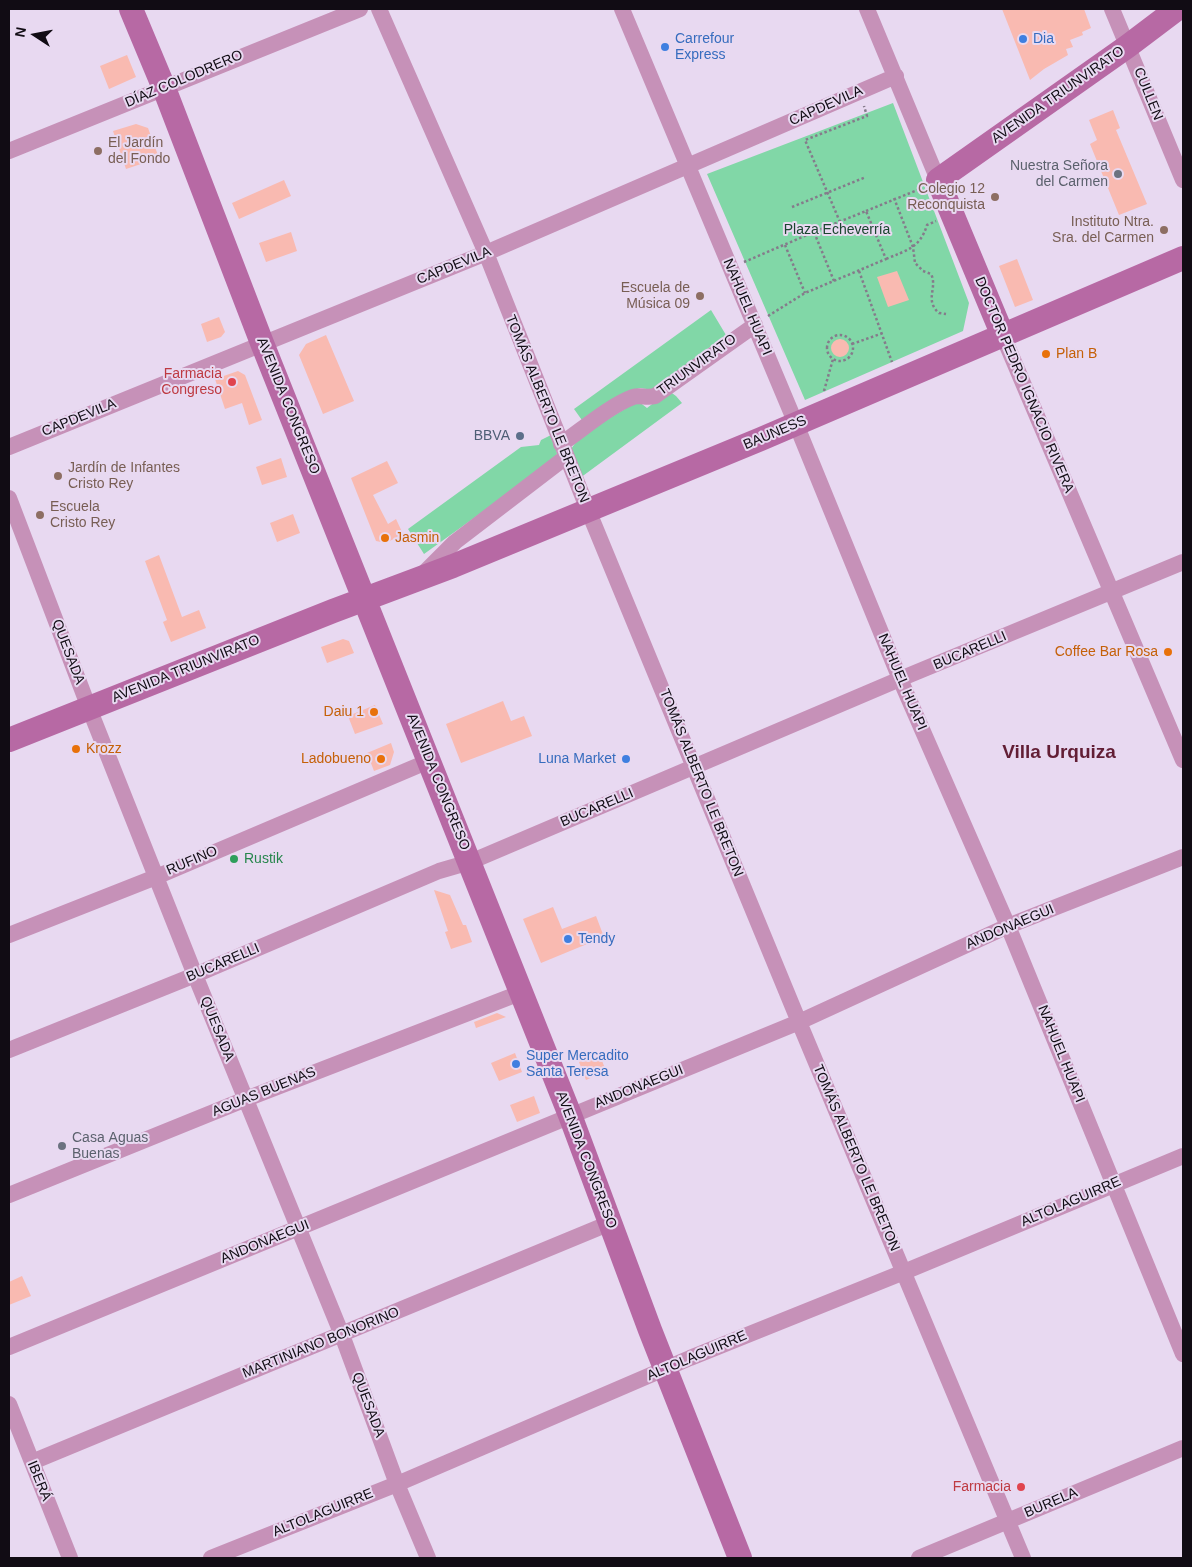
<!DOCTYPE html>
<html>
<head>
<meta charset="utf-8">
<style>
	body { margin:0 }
	#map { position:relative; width:1192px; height:1567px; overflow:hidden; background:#e8d9f1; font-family:Arial,sans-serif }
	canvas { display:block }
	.frame { position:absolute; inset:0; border:10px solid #110c14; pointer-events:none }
	.north { position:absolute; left:10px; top:10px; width:50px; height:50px; -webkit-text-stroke:4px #e8d9f1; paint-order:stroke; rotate:281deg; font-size:14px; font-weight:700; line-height:20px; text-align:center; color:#110c14 }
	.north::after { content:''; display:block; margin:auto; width:18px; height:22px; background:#110c14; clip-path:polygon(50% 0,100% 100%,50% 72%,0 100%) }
</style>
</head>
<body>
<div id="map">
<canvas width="1192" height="1567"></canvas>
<div class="frame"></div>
<div class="north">N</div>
</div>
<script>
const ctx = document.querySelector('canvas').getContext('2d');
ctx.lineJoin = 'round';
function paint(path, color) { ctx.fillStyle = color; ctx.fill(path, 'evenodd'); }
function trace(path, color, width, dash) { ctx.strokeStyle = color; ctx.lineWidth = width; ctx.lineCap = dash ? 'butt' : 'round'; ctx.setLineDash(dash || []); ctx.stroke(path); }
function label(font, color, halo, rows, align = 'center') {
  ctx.font = font + ' Arial,sans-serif'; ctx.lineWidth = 4; ctx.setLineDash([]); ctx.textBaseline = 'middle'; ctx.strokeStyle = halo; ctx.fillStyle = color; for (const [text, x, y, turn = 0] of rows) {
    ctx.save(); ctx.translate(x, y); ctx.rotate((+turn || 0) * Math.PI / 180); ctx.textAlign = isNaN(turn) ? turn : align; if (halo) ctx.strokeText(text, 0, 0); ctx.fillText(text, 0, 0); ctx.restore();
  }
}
const green = new Path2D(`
	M893,103L969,303L963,331L805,400L707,174Z
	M711,310L726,335L653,390L640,388L624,394L584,423L574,409Z
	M669,391L676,396L682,403L580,478L571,449L581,435L638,401L647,408Z
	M551,435L557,453L556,459L424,554L408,529L521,447L539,445L541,440Z`);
const building = new Path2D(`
	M1002,9H1084L1091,28L1082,32L1083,35L1070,40L1073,47L1066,49L1068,55L1044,69L1030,80Z
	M127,55L136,77L109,89L100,66Z
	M1113,110L1120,128L1116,130L1147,204L1119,215L1090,144L1097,140L1089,120Z
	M136,124L148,128L159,158L126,169L113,131Z
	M284,180L291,196L239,219L232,203Z
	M291,232L297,251L266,262L259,243Z
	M1017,259L1033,300L1015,307L999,266Z
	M897,271L909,300L888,307L877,277Z
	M219,317L225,332L221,337L207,342L201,324Z
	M326,335L354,401L323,414L299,355L306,344Z
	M831 348a9 9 0 1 1 18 0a9 9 0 1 1-18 0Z
	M238,371L245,375L262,420L249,425L242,403L225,409L215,379Z
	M281,458L287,477L262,485L256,467Z
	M387,461L398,483L373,495L388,524L396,519L403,534L386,543L376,541L351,478Z
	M293,514L300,533L277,542L270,523Z
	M159,555L182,617L199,610L206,628L171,642L163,622L167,620L145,561Z
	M343,639L349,641L354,653L327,663L321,647Z
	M503,701L511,721L524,716L532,736L461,763L446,724Z
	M375,705L383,724L355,734L348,716Z
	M391,743L394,752L390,765L374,771L367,753Z
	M434,890L450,895L463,925H466L472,942L451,949L445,932L448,931Z
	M553,907L562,929L596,916L604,937L541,963L523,919Z
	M497,1013L506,1017L476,1028L474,1022Z
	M515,1053L522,1072L499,1081L491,1063Z
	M599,1053L606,1071L586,1080L579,1062Z
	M534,1096L540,1113L517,1122L510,1105Z
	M22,1276L31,1296L9,1305V1282Z`);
const path = new Path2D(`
	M894,198L913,247L915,263L923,271L931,274C938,288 924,300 939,313L946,314
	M792,207L866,177
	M866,211L920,189
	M840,222L805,140L867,116L864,106
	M785,245L805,293
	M886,259C907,250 920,248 927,225L936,221
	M744,262L814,232
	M859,271L892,362
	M768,316L805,293L886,259L866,211L814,232L834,281
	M827 348a13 13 0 1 1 26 0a13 13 0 1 1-26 0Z
	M852,344L883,333
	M824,391L833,359`);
const street = new Path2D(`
	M379,9L486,253L588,510L799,1022L1023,1558
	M622,9L796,424L900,679L1008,926L1183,1354
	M867,9L938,180
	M1112,9L1183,180
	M9,151L360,9
	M1003,336L1183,760
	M561,444C582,430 609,406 633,397C639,395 648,398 655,396L755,325
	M9,447L486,253L896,76
	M9,498L89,708L195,975L342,1335L397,1484L428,1558
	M423,574L455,542L566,457
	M9,935L156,877L429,761
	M9,1050L195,975L439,871L470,862L900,679L1183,562
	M9,1195L246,1099L520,993
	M9,1347L799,1022L1008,926L1183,857
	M9,1404L70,1558
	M32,1462L610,1223
	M211,1558L397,1484L690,1358L904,1272L1183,1156
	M919,1558L1183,1448`);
const secondary = new Path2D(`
	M131,9L164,88L262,343L570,1115L650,1330L740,1558
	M1003,336L938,180L1128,46L1177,9
	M9,740L333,611L453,566L761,439L1183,258`);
const markers = [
	[1023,39,5,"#3f7fe0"],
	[665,47,5,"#3f7fe0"],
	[98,151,5,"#8d6e63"],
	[1118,174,5,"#6b7280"],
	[995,197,5,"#8d6e63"],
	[1164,230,5,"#8d6e63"],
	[700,296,5,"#8d6e63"],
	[1046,354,5,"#e8710a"],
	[232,382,5,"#e0444e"],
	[520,436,5,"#5c6f8a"],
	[58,476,5,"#8d6e63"],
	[40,515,5,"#8d6e63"],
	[385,538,5,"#e8710a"],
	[1168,652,5,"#e8710a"],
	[374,712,5,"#e8710a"],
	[76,749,5,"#e8710a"],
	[381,759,5,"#e8710a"],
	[626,759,5,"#3f7fe0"],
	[234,859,5,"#2e9e5b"],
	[568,939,5,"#3f7fe0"],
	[516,1064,5,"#3f7fe0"],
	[62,1146,5,"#6b7280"],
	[1021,1487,5,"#e0444e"]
];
const shopNames = [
	["Carrefour",675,39],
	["Express",675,55],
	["Dia",1033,39],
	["Luna Market",616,759,"right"],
	["Tendy",578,939],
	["Super Mercadito",526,1056],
	["Santa Teresa",526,1072]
];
const streetNames = [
	["DÍAZ COLODRERO",184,79,-23],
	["CULLEN",1148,94,68],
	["AVENIDA TRIUNVIRATO",1058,95,-35],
	["CAPDEVILA",826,106,-24],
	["CAPDEVILA",454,266,-22],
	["NAHUEL HUAPI",747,307,67],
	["TRIUNVIRATO",697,365,-36],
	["DOCTOR PEDRO IGNACIO RIVERA",1024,385,67],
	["AVENIDA CONGRESO",288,406,68],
	["TOMÁS ALBERTO LE BRETON",547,409,68],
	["CAPDEVILA",79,418,-22],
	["BAUNESS",775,433,-23],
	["BUCARELLI",970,651,-23],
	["QUESADA",68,652,69],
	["AVENIDA TRIUNVIRATO",186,669,-22],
	["NAHUEL HUAPI",902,682,67],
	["AVENIDA CONGRESO",438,782,68],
	["TOMÁS ALBERTO LE BRETON",701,783,68],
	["BUCARELLI",597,808,-23],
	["RUFINO",192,861,-23],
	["ANDONAEGUI",1010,927,-23],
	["BUCARELLI",223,963,-23],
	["QUESADA",217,1029,68],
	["NAHUEL HUAPI",1061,1054,68],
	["ANDONAEGUI",639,1087,-22],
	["AGUAS BUENAS",264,1092,-22],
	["TOMÁS ALBERTO LE BRETON",856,1158,67],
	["AVENIDA CONGRESO",586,1160,69],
	["ALTOLAGUIRRE",1071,1202,-23],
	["ANDONAEGUI",265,1242,-22],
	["MARTINIANO BONORINO",321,1343,-22],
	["ALTOLAGUIRRE",697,1356,-23],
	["QUESADA",368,1405,69],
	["IBERÁ",39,1481,68],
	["BURELA",1051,1503,-23],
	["ALTOLAGUIRRE",323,1513,-22]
];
const educationNames = [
	["El Jardín",108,143],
	["del Fondo",108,159],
	["Colegio 12",985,189,"right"],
	["Reconquista",985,205,"right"],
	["Instituto Ntra.",1154,222,"right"],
	["Sra. del Carmen",1154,238,"right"],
	["Escuela de",690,288,"right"],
	["Música 09",690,304,"right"],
	["Jardín de Infantes",68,468],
	["Cristo Rey",68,484],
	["Escuela",50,507],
	["Cristo Rey",50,523]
];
const worshipNames = [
	["Nuestra Señora",1108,166],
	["del Carmen",1108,182],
	["Casa Aguas",72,1138,"left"],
	["Buenas",72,1154,"left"]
];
const parkNames = [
	["Plaza Echeverría",837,230]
];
const foodNames = [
	["Plan B",1056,354],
	["Jasmin",395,538],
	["Coffee Bar Rosa",1158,652,"right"],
	["Daiu 1",364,712,"right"],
	["Krozz",86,749],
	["Ladobueno",371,759,"right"]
];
const healthNames = [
	["Farmacia",222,374],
	["Congreso",222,390],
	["Farmacia",1011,1487]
];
const serviceNames = [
	["BBVA",510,436]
];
const leisureNames = [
	["Rustik",244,859]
];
const districtNames = [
	["Villa Urquiza",1059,753]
];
paint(green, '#81d7a7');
paint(building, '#f9bab1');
trace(path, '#857b8b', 2.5, [2.5, 2.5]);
trace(street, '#c691b8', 16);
trace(secondary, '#b769a4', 24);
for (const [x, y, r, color] of markers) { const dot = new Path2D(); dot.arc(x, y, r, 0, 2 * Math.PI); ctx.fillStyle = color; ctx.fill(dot); trace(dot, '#e8d9f1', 2); }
label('14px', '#366cbe', '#e8d9f1', shopNames, 'left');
label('14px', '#110c14', '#e8d9f1', streetNames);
label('14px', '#785e54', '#e8d9f1', educationNames, 'left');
label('14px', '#5b616d', '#e8d9f1', worshipNames, 'right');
label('14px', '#1a452f', '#e8d9f1', parkNames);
label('14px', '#c56008', '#e8d9f1', foodNames, 'left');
label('14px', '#be3a42', '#e8d9f1', healthNames, 'right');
label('14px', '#4e5e75', '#e8d9f1', serviceNames, 'right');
label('14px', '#27864d', '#e8d9f1', leisureNames, 'left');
label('bold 19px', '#621e35', '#e8d9f1', districtNames);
</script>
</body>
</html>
